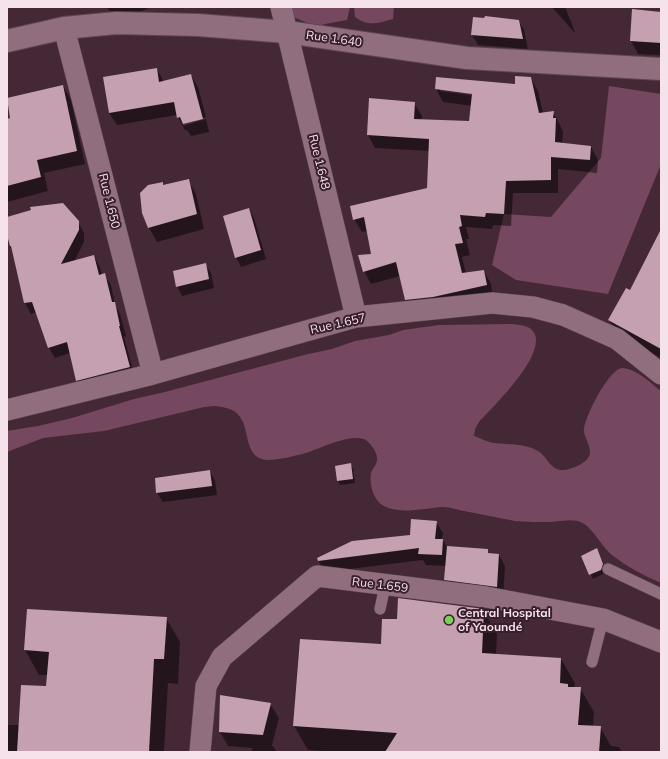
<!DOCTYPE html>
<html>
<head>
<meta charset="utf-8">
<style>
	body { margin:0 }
	#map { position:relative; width:668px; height:759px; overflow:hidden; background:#442836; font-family:Mulish,sans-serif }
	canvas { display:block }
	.frame { position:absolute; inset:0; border:8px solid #f5e2eb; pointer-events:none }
</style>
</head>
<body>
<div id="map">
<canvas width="668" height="759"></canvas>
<div class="frame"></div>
</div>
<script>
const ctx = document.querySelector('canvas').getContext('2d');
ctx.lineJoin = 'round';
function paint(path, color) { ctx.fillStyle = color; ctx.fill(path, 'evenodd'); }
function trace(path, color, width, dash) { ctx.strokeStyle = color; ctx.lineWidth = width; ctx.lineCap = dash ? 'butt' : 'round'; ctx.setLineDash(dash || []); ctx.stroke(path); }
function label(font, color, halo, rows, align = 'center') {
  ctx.font = font + ' Mulish,sans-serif'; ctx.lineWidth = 4; ctx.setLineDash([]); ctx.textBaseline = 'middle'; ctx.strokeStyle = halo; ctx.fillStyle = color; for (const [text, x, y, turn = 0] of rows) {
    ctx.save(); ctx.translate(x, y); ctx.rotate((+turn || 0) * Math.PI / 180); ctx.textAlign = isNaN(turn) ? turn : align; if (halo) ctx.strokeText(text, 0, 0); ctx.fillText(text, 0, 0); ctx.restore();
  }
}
const green = new Path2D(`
	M285,7H350L347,20L325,24L317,27L291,16Z
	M354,7H394L393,19C379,23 368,27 355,17Z
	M609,86L661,94V164L608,294L516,280L492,265L504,214L551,217L601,158Z
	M512,324C519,325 527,325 532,330C552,350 492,408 479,422L475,429L474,436C480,438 487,442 494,443C509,445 525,443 538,451C548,457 550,471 564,470C572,469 584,464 588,458C594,451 585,439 584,432C583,419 609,369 622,368C635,368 651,383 661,391V583C643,575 627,567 612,555C600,545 592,525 578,521C569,519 560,521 551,522C539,522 526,522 515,521C498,518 481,514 464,511C458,510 450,507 443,507C424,508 402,515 384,506C374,501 369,485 371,474C371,470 376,466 377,461C379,454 370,442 364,439C348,434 321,448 306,453C294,456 280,460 267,460C237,457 257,415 226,408C223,407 218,406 215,406C210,406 204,407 200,408L104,431L43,438L7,452V431L38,426L72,418L134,399L165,392L308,354L332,349L355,341L389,335L403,330L439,325Z`);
const shadow = new Path2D(`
	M107,7H151L135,14L118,16L116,12H110Z
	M552,7H565L575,32H574Z
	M661,13V55L638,54L631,41Z
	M474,18L519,21L524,30L528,49L478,45L472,35Z
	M157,69L164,82L191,75L198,87L206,117L183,123V126L206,119L209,132L191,136L187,130H185L177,115L117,125L109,113L104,78Z
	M531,78L538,91L543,113L553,112L560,125L563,132L562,144L591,147L598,160L597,173L558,169V193H513L511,226L493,225L492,229L466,227L469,239H466L470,255L462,257L466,274L484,271L491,284L493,298L413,312L406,300L400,276L371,284L364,271L373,255L367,231L362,232L354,219L428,189L429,151L375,148L368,135L414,103L422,116V120L470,122L472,106L443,102L436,89L516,85ZM440,89L477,94V96L440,91Z
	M63,86L71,100L85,164L44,173L48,191L7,202V120L11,119L7,99Z
	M188,180L196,194L204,229L157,242L149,228L143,213L162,183L164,186Z
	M249,209L254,218L266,259L241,267L236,257Z
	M7,218L78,222L84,233V242L74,262L94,256L100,267L102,275H104L111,285L115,305L120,314L126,336L124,337L135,378L83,391L76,380L70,353L55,358L49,348L37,312L31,314L25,303L13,250L11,246L7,231Z
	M661,231V358L618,334L609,320L630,291Z
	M205,264L211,273L214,288L182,296L177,286Z
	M350,464L353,469L355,483L340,485L338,481Z
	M210,471L215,481L217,495L163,502L157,493Z
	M436,522L443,533L442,539L447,547L487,550L489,554L499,555L505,566L503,598L452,591L445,580L446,566L426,565L423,560L325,572L318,560L411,536Z
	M599,554L605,569L603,574L593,579L582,556Z
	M483,610L497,634L496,655L561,659L575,683L574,688H580L594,712L593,727H600L611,746L619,747L622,752H338L308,750L294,726L382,645L398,620Z
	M166,618L180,642L178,684L168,683L164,752H7V725H20L47,687L48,675H39L25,650Z
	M221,696L270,704L279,718L272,745L277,752H251L253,748L228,746L220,732Z`);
const building = new Path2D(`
	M632,9L661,12V43L630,41Z
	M485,16L519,20L523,39L471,35L473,17L484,18Z
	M157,68L159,82L191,74L203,119L183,124L180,117L177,118L174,102L109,113L103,77Z
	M515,76L531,77L539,113L554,111L553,118H556L555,142L591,146L590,160L551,157V180L506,181L504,214L486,213L485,217L460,215L462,226L459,227L463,243L455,244L462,273L484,270L487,285L433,297L405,300L396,262L363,272L358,255L371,254L364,217L353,220L350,206L427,188L429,139L367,135L369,98L415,102L414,119L469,121L472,94L435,89L436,77L515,84Z
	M63,85L77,151L37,160L41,177L7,186V119L10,118L7,98Z
	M189,179L197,214L148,228L142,213L140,193L148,185L163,182V185Z
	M63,203L79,221V230L61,264L94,255L99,275L105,273L112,302H115L120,326H119L130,367L76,381L67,342L48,348L32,302L24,303L11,246H10L7,235V217L31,210L30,207Z
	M249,208L261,250L235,258L223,216Z
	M661,229V349L608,320L626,288L630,290Z
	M206,263L209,279L176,287L173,271Z
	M351,463L353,479L337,481L335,466Z
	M210,470L212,486L156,493L155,478Z
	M411,519L437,521L435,539H443L442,555L418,554L419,548L318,561L317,558L352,541L410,535Z
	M447,546L488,549V553L499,554L497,587L444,580Z
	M597,548L603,564L601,570L589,575L581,556Z
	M398,598L484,609L482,653L561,658L560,683L568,684V687H581L578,725L601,726L599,752H385L397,733L293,726L300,639L381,644L382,619H397Z
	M27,609L167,617L164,659H154L149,752H17L21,685L46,686L49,652L24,650Z
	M220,695L271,703L263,735L219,732Z`);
const service = new Path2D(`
	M608,569L661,594
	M380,609L385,586
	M592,662L603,619`);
const minor = new Path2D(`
	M281,7L356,317
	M64,28L153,374
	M7,410L153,374L356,317L492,303L533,307L563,315L617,339L661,374
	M200,752L206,686L222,657L317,576L486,597L603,619L661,642`);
const tertiary = new Path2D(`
	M7,41L64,28L116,23L198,25L287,32L467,58L661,69`);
const markers = [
	[449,620,5,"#79d158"]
];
const streetNames = [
	["Rue 1.640",334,39,8],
	["Rue 1.648",319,162,76],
	["Rue 1.650",109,201,76],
	["Rue 1.657",338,324,-13],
	["Rue 1.659",380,585,7]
];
const poiNames = [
	["Central Hospital",458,613],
	["of Yaoundé",458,627]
];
paint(green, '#76485f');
paint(shadow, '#0007');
paint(building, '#c4a0b1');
trace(service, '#5e4653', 12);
trace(minor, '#5e4653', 22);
trace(tertiary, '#5e4653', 24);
trace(service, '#906e7e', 11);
trace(minor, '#906e7e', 21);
trace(tertiary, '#906e7e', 22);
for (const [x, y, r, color] of markers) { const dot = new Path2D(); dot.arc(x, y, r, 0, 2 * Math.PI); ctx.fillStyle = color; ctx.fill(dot); trace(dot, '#391e2c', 1.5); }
label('12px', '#f5e2eb', '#391e2c', streetNames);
label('bold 12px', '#f5e2eb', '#391e2c', poiNames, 'left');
</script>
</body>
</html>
